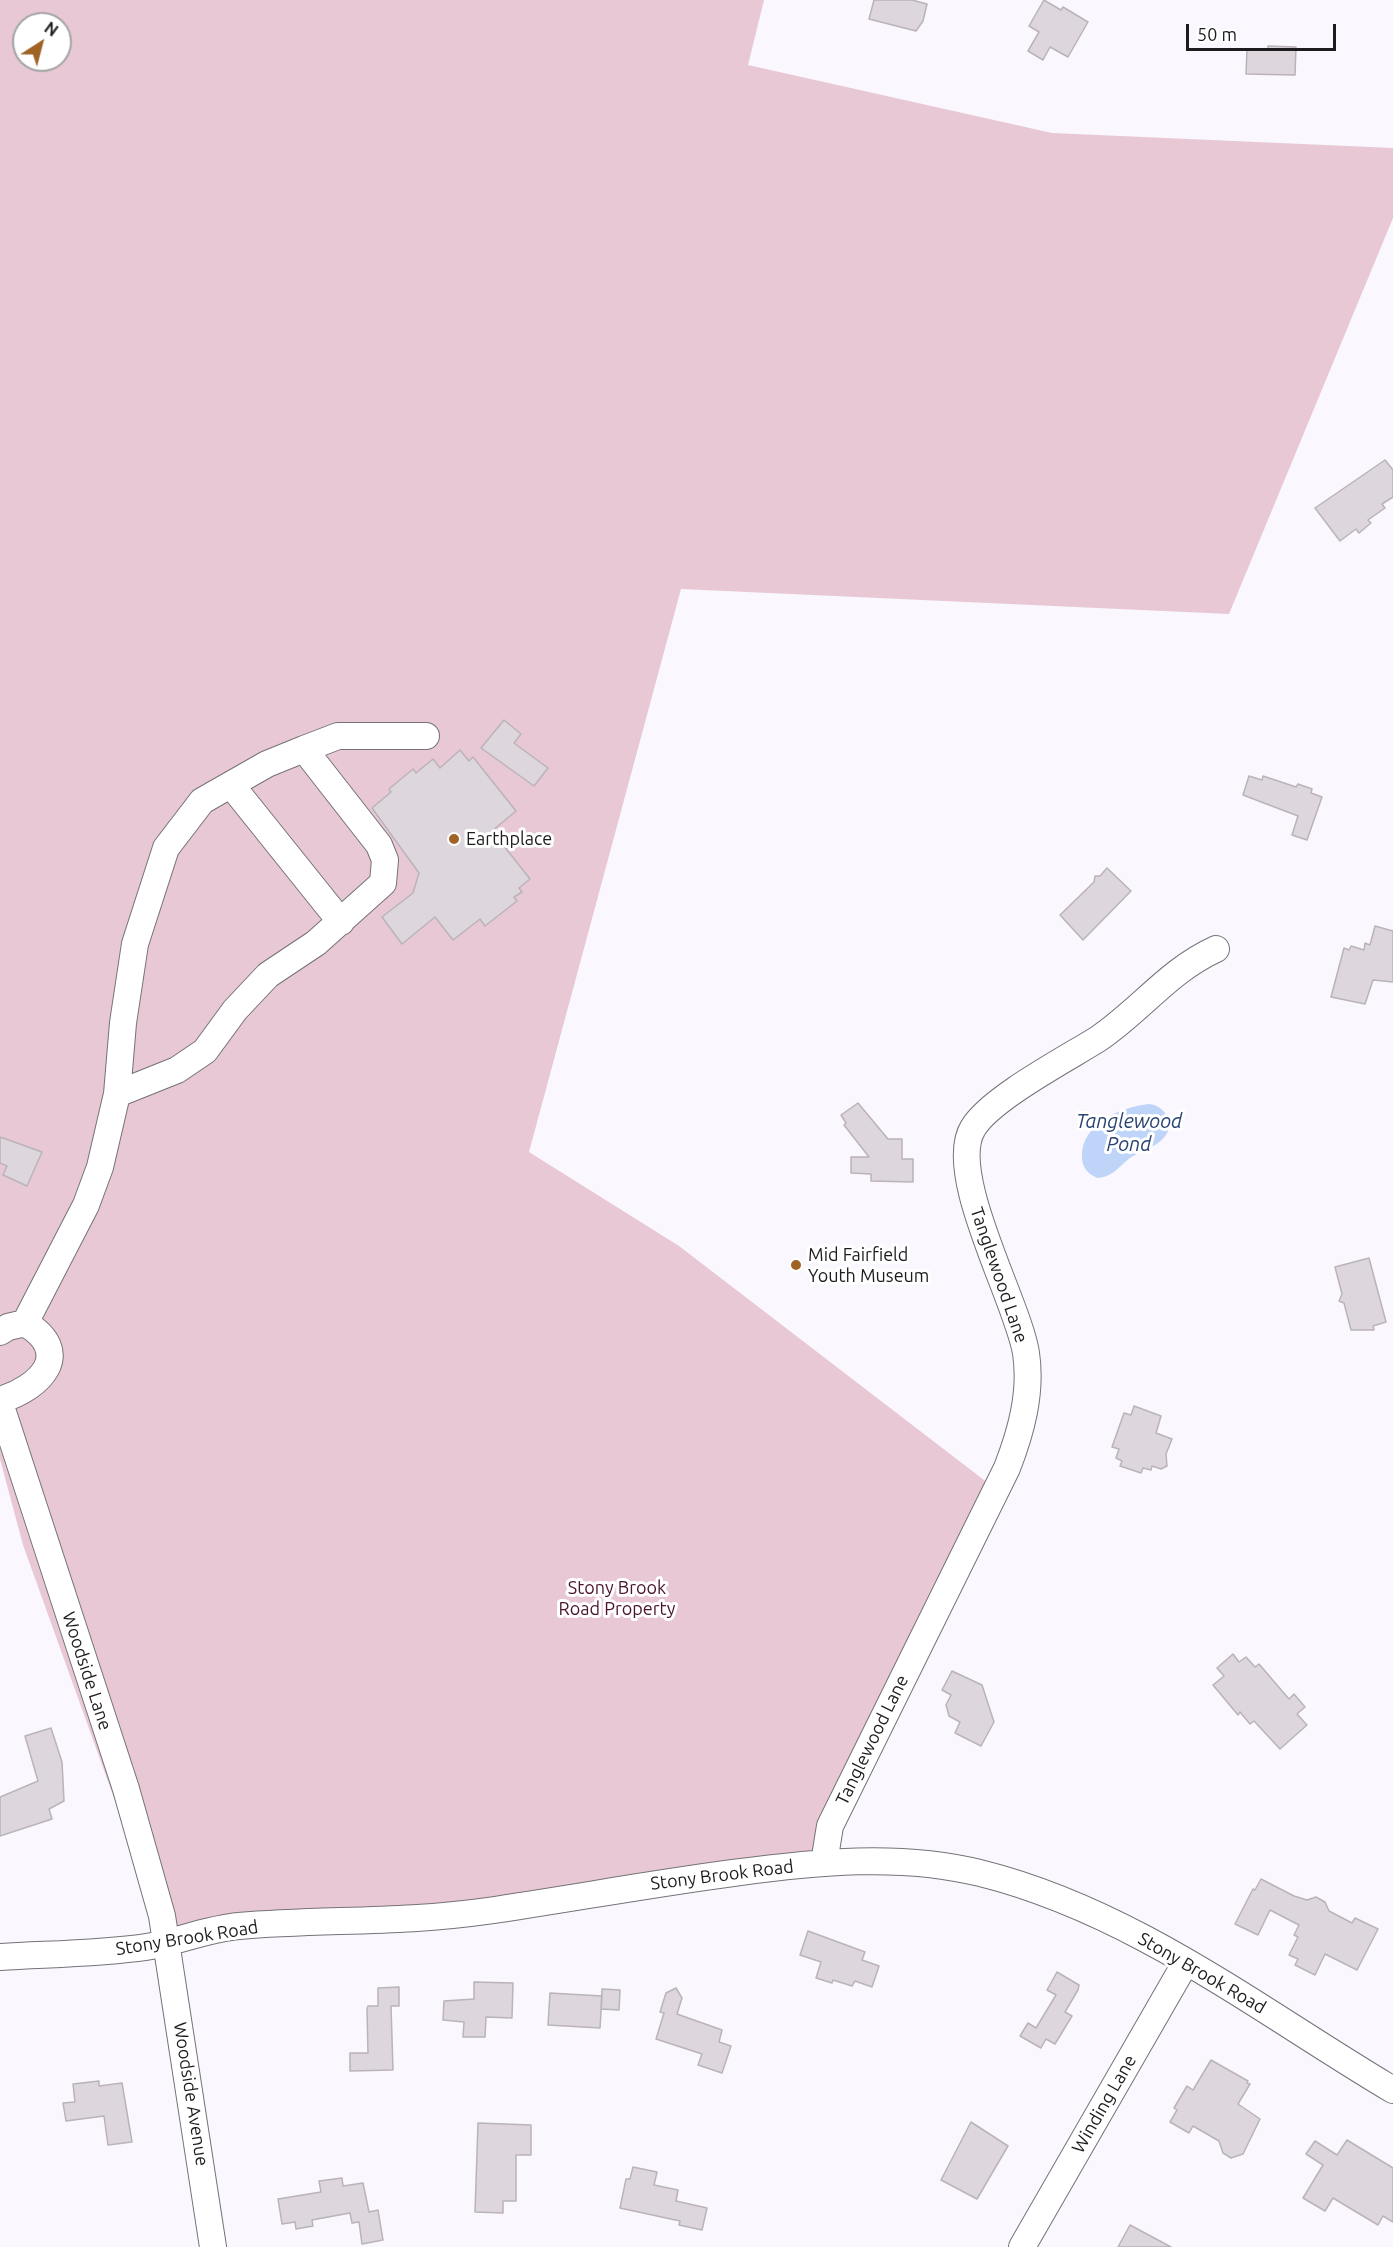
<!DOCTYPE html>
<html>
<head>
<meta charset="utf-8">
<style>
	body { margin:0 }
	#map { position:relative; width:1393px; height:2247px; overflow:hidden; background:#faf7fe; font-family:Ubuntu,sans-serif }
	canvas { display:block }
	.north { position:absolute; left:12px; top:12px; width:60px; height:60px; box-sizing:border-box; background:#fff; border:2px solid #a5a4a5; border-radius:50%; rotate:36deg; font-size:16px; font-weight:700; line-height:24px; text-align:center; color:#1e1c1f }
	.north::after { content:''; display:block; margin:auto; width:21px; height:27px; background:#9f6326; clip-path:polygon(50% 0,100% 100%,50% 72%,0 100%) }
	.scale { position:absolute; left:1186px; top:24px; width:150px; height:27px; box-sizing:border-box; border:3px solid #1e1c1f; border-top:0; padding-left:8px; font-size:18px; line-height:21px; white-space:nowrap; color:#1e1c1f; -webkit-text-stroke:4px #fff; paint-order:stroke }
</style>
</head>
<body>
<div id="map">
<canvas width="1393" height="2247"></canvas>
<div class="north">N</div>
<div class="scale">50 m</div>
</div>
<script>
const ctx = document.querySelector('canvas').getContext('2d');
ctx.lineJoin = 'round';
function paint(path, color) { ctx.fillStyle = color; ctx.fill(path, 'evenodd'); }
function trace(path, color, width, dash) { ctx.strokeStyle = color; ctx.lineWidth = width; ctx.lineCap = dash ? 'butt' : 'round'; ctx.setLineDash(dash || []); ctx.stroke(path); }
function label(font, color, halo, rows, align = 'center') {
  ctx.font = font + ' Ubuntu,sans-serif'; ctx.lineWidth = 6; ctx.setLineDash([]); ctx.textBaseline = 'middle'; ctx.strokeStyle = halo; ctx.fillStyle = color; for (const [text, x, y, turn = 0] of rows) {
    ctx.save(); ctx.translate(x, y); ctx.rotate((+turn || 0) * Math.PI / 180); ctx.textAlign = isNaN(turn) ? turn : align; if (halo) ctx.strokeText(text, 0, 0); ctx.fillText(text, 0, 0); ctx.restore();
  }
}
const green = new Path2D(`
	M0,0H764L748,65L1052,133L1393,148V218L1229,614L681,589L529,1152L679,1246L997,1490L817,1861L165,1940L23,1545L0,1459ZM24,24H60V60H24Z`);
const water = new Path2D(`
	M1149,1104C1157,1105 1164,1109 1167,1117C1177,1142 1143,1149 1130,1158C1118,1167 1114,1176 1098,1178C1089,1175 1082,1168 1082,1157C1081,1124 1120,1107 1149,1104Z`);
const building = new Path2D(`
	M874,0H912L927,4L923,21L916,31L869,19Z
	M1044,0L1061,10L1063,7L1088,22L1068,57L1050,47L1043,60L1028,51L1039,32L1029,26Z
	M1268,46L1296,47L1295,75L1246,74L1247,49L1268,50Z
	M1385,460L1393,470V497L1382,504L1385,508L1368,520L1371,523L1359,533L1356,529L1340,541L1315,508Z
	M504,720L521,734L514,743L548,768L534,786L481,748Z
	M460,750L469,761L473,757L516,811L492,831L530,879L519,888L522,892L514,897L517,901L485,926L480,919L453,940L435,917L402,944L382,917L413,893L419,873L372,808L391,792L389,789L413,769L416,773L433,759L440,768Z
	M1249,776L1262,780L1263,776L1296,787L1298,784L1312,789L1311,793L1322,797L1307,840L1292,835L1298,816L1243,795Z
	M1107,868L1131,891L1083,940L1060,915L1094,882L1095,876H1100Z
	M1375,926L1393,931V982L1373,980L1365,1004L1331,997L1344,948L1349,950L1351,946L1364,950L1365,943L1370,945Z
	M858,1103L888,1139H902V1159H913V1182L871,1181V1174L851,1173V1157H869L844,1125L846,1123L841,1115Z
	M0,1137L42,1152L27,1186L3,1175L7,1166L0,1163Z
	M1369,1258L1386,1322L1373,1326L1374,1330H1351L1344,1303L1339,1301L1342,1294L1335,1267Z
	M1134,1406L1161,1416L1156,1433L1172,1439L1166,1454L1167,1466L1161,1469L1152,1466L1151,1470L1143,1468L1141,1473L1120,1466L1122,1461L1116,1458L1119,1449L1112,1447L1124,1413L1131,1415Z
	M1233,1654L1239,1662L1246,1657L1255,1667L1259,1664L1289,1699L1294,1694L1305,1707L1297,1714L1307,1725L1280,1749L1254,1721L1250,1724L1240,1712L1238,1715L1213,1685L1224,1676L1217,1668Z
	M952,1671L982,1685L994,1722L981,1746L955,1733L960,1722L949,1716L946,1705L951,1695L942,1690Z
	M51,1728L62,1762L64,1801L49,1809L52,1819L0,1836V1797L38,1781L25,1736Z
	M1261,1879L1294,1896L1307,1900L1316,1897L1325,1902L1329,1911L1352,1923L1355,1918L1378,1929L1357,1970L1325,1954L1315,1975L1295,1965L1298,1959L1289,1955L1298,1937L1294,1935L1299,1925L1270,1910L1258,1935L1235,1924L1253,1889L1255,1890Z
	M808,1931L865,1952L862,1960L879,1966L872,1987L855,1981L852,1986L833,1980L832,1983L816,1978L821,1962L800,1955Z
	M1057,1972L1079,1985L1078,1990L1065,2012L1072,2016L1055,2044L1046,2039L1041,2048L1020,2036L1028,2023L1036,2028L1056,1995L1047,1990Z
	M474,1982L513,1983L512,2018L486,2017L485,2037H463L464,2022L443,2020L444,2001L474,1999Z
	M399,1987V2006H391L393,2070L350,2071V2053H368L367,2009L368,2006H378V1988Z
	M676,1988L682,1998L677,2014L722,2030L719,2042L731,2046L722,2073L698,2065L702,2054L656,2039L664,2013L660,2012L666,1993Z
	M602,1989L620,1990L619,2010L601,2009Z
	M550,1993L602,1996L600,2028L548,2025Z
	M1211,2060L1248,2081L1247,2083L1250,2084L1238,2104L1260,2119L1243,2154L1231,2158L1223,2153L1219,2141L1193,2126L1189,2133L1170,2122L1177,2110L1174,2108L1187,2086L1193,2090Z
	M99,2081V2086L122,2083L132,2142L108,2145L104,2116L66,2121L63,2103L75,2102L73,2084Z
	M971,2122L1008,2146L977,2199L941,2180Z
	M478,2123L531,2125V2155H516V2201H503V2213L475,2212Z
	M1347,2140L1393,2168V2222L1383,2216L1378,2225L1333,2198L1325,2211L1303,2198L1323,2165L1306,2154L1315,2141L1337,2155Z
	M633,2167L657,2172L654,2185L678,2190L676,2201L707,2208L702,2230L679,2225L680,2221L620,2208L626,2179H630Z
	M342,2178L343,2186L363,2183L369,2212L378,2210L383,2240L362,2244L359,2222L352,2223L350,2213L312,2220L313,2226L296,2229L295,2222L282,2224L278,2199L321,2192L319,2181Z
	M1130,2225L1171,2247H1118Z`);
const minor = new Path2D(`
	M304,749L338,736H426
	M232,786L341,922
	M25,1323L86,1205L100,1167L117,1094L123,1023L135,944L166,848L202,801L267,764L304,749L379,845L385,860L383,883L316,943L268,975L235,1010L205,1051L177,1070L117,1094
	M0,1332L8,1327L25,1323C75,1353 40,1388 0,1400
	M0,1403L126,1789L162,1916L213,2247
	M824,1863L830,1826L1007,1468C1021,1432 1032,1393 1026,1353C1018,1302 945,1173 973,1128C990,1099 1066,1059 1098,1039C1141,1010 1168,971 1216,949
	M0,1957C48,1954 98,1954 146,1947C177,1942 206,1929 239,1926C321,1919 404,1923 487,1911C569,1899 650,1884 733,1873C815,1862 899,1853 980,1873C1133,1911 1260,2011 1393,2090
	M1022,2247L1186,1962`);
const markers = [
	[454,839,6,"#9f6326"],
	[796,1265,6,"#9f6326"]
];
const poiNames = [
	["Earthplace",466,839],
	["Mid Fairfield",808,1255],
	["Youth Museum",808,1276]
];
const streetNames = [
	["Tanglewood Lane",999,1275,71],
	["Woodside Lane",87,1671,72],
	["Tanglewood Lane",872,1740,-64],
	["Stony Brook Road",722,1875,-7],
	["Stony Brook Road",187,1938,-9],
	["Stony Brook Road",1202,1973,30],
	["Woodside Avenue",191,2094,81],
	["Winding Lane",1104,2104,-60]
];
const parkNames = [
	["Stony Brook",617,1588],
	["Road Property",617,1609]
];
const waterNames = [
	["Tanglewood",1129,1121],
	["Pond",1129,1144]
];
paint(green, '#e8c8d4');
paint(water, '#bed4f9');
paint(building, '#ded6dd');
trace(building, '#bab3b9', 1.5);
trace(minor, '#757279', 28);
trace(minor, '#fff', 26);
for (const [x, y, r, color] of markers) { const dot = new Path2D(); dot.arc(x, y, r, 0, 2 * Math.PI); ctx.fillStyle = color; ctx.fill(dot); trace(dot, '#fff', 2); }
label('18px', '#1e1c1f', '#fff', poiNames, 'left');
label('18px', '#1e1c1f', '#fff', streetNames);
label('18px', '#4a142f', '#fff', parkNames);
label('italic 20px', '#294372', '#fff', waterNames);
</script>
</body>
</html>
